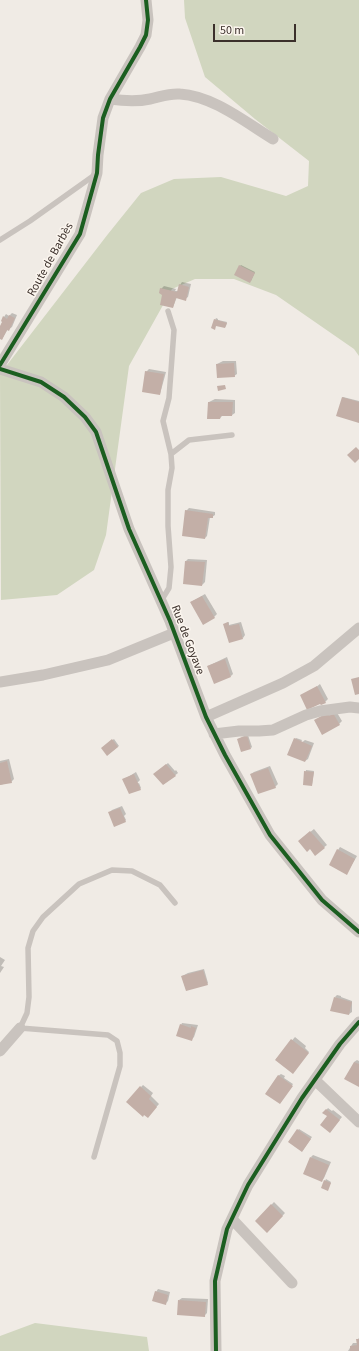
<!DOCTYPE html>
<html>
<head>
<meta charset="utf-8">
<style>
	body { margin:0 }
	#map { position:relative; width:359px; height:1351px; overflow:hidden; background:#f0ebe5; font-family:"Source Sans 3",sans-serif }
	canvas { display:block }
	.scale { position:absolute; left:213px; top:24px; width:83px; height:18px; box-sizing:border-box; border:2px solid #3b302b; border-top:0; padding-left:5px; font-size:12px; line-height:14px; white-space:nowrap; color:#3b302b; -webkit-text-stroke:3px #fbf5ee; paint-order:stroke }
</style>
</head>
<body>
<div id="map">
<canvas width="359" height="1351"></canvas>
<div class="scale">50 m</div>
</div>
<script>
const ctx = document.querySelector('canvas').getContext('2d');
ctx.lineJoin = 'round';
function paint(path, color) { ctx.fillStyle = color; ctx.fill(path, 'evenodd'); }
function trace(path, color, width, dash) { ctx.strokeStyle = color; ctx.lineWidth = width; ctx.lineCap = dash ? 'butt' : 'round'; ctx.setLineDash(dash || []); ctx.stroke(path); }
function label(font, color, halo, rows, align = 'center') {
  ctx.font = font + ' "Source Sans 3",sans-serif'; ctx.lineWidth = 3; ctx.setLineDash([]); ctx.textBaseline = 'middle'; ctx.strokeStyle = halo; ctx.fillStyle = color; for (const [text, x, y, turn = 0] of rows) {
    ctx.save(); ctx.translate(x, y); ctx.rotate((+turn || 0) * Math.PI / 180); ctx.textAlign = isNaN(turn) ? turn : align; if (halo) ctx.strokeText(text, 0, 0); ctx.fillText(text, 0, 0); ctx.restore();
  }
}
const green = new Path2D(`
	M184,0H359V356L354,349L276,295L234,279H195L172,289L129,366L106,535L94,570L57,595L1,600L0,374L108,234L141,193L174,179L221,177L286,196L308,186L309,161L255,119L205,77L185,18Z
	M35,1323L147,1337L149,1351H0V1336Z`);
const shadow = new Path2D(`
	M241,265L255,272L251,281L240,266Z
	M182,282L191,284L188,297L185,299L177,297L173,307L161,289L164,286L176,289L175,291H179L180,285Z
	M12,313L17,315L12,327L9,329H8L2,339L0,337V328L4,317L6,314L9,316Z
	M216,318L218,319V320L227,322L226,326L225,327L216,325L212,328Z
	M223,361H236L237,374L234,376L217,364Z
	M149,369L166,372L160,394L146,372Z
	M343,397L359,401V422L342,398Z
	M215,399L235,400V413L232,415H223L220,418L209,402Z
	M189,508L215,512V515L212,517H210L207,536L205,538L186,511Z
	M188,559L207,560L205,582L202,585L186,561Z
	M205,594L217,614L214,617L191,602Z
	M229,622V625L241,622L245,635L243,638L225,627L226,623Z
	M227,657L233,674L231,676L208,666Z
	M320,684L328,699L325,702L321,703L315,688Z
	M336,711L342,721L339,724L315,720Z
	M248,735L252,747L251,748L238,739Z
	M296,738L302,740L300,744L305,740L314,743L308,759L305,761L295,739Z
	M114,739L119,746L107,755L102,748Z
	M9,759L14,779L11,782L0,785V761Z
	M168,763L175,771L176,770L178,773L164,784L161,769Z
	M270,766L278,784L275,787L251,774L254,772Z
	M306,770L314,771L312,785L304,784Z
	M136,772L140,780L135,785L139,783L141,788L140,789L123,780Z
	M122,806L126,814L124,816L126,820L125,821L109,813L112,810Z
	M314,829L327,845L315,854L310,848L299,841Z
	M340,847L357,856L347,873L338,850Z
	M0,957L5,960L1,966L4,967L0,973Z
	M204,969L208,983L207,984L182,976L188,973Z
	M337,995L341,996V997L352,1001V1012L349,1014L335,997Z
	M182,1023L198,1025L194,1037L191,1040L181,1025Z
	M295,1037L306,1046L305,1048L309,1052L293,1072L276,1059Z
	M357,1060L359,1061V1086L354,1062Z
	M281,1074L285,1076L284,1078L293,1084L286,1094L278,1076Z
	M143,1085L153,1093L151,1096L159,1104L150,1114L141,1087Z
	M328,1108L332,1111L333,1110L342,1117L332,1129L328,1116L324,1113Z
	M299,1129L312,1137L303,1150L298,1130Z
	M313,1155L331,1162L324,1178L322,1180L311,1157Z
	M326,1179L331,1182L328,1189L322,1188Z
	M274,1202L285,1213L267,1232L256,1221Z
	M158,1289L170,1292L168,1301L165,1304L156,1292Z
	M182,1298L208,1299L207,1313L204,1316L179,1300Z
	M359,1338V1351H348L353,1343H358L357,1340Z`);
const building = new Path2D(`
	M239,265L255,273L250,283L234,275Z
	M179,284L189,287L186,301L176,298L173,308L160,305L162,295L159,293L160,288L177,292Z
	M9,315L15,318L9,331L7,330L2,340L0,339V326L2,322L1,321L3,316L7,319Z
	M214,319L227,323L225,328L216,326L215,330L211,328Z
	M234,363L235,377L217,378L216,364Z
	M145,371L164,374L160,395L142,392Z
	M225,385L226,389L218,391L217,386Z
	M342,397L359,402V423L336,416Z
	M208,402H233L232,416H221L220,419H207Z
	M356,447L359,450V459L355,463L347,455Z
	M185,510L213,514V518H208L205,539L182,536Z
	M185,561L205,562L202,586L183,584Z
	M202,596L215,618L203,625L190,602Z
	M228,622L229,626L239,624L243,639L229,643L223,624Z
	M225,659L231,677L214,684L207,666Z
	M359,677V694L355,695L351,679Z
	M317,686L326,703L321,705L320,704L307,710L300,695Z
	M327,713L329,716L333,713L340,725L322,735L314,720Z
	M247,735L251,749L241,752L237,739Z
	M294,738L312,746L305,762L287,755Z
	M112,739L118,747L107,756L101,748Z
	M7,761L12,783L0,785V763Z
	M166,764L176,776L163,785L153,774Z
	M268,768L276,788L258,794L250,774Z
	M304,771L314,772L312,786L303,785Z
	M134,774L141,790L129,794L122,779Z
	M120,808L126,822L114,827L108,812Z
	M310,831L325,848L315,856L310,849L307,852L298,841Z
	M337,849L355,859L347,875L329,865Z
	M203,970L208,985L186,991L181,976Z
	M334,997L352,1002L349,1015L330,1011Z
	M180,1024L191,1028V1026L196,1028L192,1041L176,1036Z
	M291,1039L309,1053L293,1074L275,1060Z
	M354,1062L359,1064V1087L344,1079Z
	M278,1075L293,1086L280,1104L265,1094Z
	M140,1086L151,1096L149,1099L157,1107L148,1118L144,1115L143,1117L126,1102Z
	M326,1109L340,1120L330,1133L320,1125L327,1116L322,1113Z
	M297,1129L311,1139L302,1152L288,1142Z
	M310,1157L329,1165L322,1182L303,1174Z
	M324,1180L331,1183L328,1191L321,1188Z
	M271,1204L283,1216L267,1233L255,1221Z
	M155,1291L168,1295L166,1305L152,1301Z
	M178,1300L206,1302L205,1317L177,1315Z
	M356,1339H359V1351H350V1346L357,1345Z`);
const service = new Path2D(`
	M0,240L30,221L96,174
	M168,311L174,330L169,398L163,421L171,454
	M161,601L169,588L171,567L168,526V490L172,468L171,454L189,440L232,435
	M94,1157L120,1066V1053L117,1041L108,1035L20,1028L27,1013L29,997L28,948L33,931L43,917L79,884L112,870L132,871L160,885L175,903`);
const minor = new Path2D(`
	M110,99C124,101 136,102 150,99C160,97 169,93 180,94C213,96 245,122 273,139
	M0,365L80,234L97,173L98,155L103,118L110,99L140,47L146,35L148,20L146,0
	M0,369L41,382L64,397L85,417L96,432L129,529L170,621L206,717L225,755L270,835L322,900L359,932
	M0,682L43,675L108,660L174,633
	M206,717L283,683L314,666L359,628
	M214,734L239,731H259L273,730L306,715L320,711L350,707L359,708
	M0,1051L20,1028
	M315,1080L359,1122
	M232,1219L292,1283
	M216,1351L215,1281L227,1229L248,1185L302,1098L340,1044L359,1022`);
const cycleway = new Path2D(`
	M0,365L80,234L97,173L98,155L103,118L110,99L140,47L146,35L148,20L146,0
	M0,369L41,382L64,397L85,417L96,432L129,529L170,621L206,717L225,755L270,835L322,900L359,932
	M216,1351L215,1281L227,1229L248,1185L302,1098L340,1044L359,1022`);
const streetNames = [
	["Route de Barbès",51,260,-61],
	["Rue de Goyave",187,640,69]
];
paint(green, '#d1d6bf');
paint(shadow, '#0003');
paint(building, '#c3afa7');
trace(service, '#c9c3be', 5.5);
trace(minor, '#c9c3be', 11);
trace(cycleway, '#1b5e20', 4);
label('12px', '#3b302b', '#fbf5ee', streetNames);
</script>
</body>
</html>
